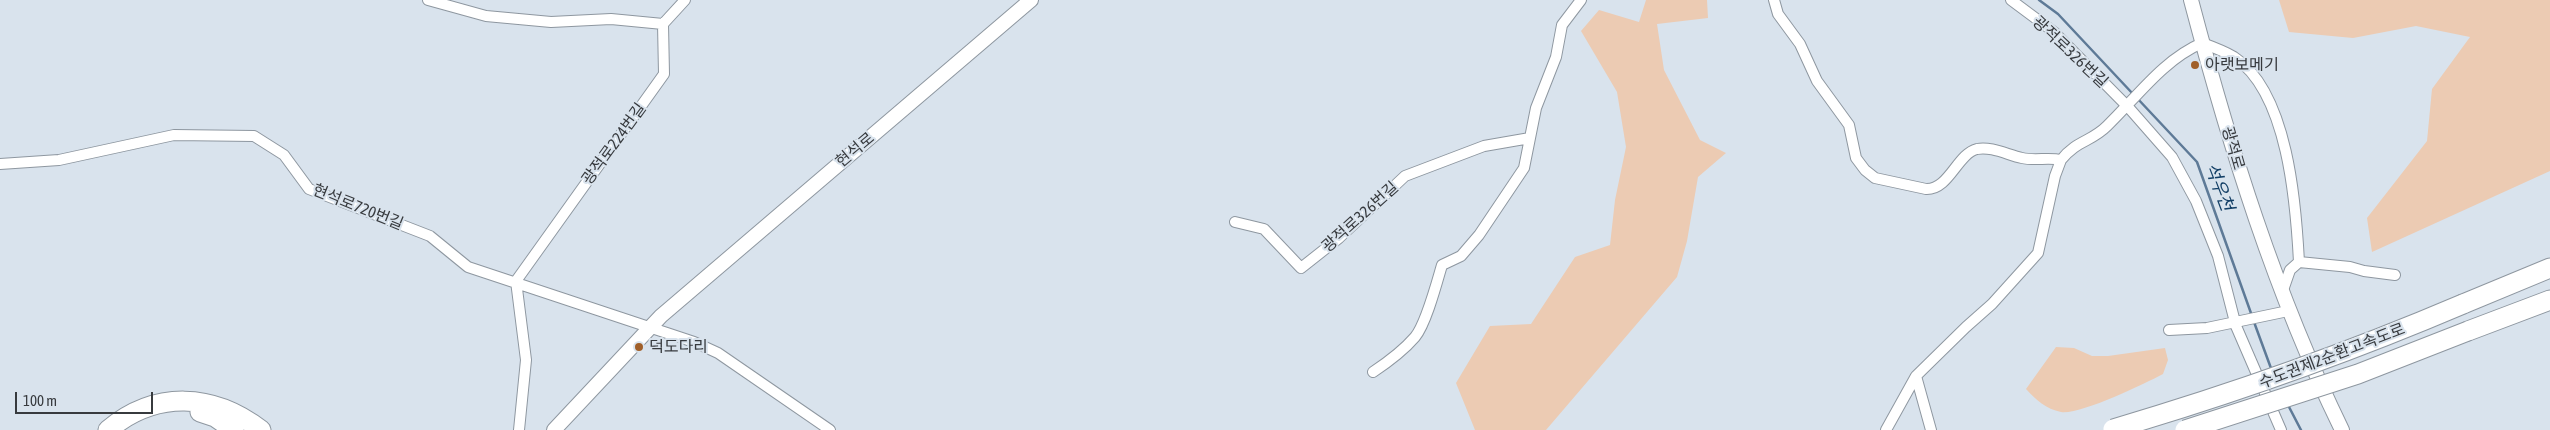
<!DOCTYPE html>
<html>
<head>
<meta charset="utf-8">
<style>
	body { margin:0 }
	#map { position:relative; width:2550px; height:430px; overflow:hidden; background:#d9e3ed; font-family:"Asap Condensed",sans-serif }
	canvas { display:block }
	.scale { position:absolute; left:15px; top:392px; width:138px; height:22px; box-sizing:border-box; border:2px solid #373a3e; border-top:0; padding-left:6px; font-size:15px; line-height:18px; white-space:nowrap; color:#373a3e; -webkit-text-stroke:4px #d9e3ed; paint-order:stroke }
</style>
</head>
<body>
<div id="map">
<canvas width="2550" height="430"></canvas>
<div class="scale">100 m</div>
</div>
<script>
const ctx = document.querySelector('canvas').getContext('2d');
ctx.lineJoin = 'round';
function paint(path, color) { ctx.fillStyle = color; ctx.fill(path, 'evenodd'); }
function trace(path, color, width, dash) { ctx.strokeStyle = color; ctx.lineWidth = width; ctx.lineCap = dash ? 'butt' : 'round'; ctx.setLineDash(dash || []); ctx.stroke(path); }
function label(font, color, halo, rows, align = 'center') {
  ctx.font = font + ' "Asap Condensed","Noto Sans KR",sans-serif'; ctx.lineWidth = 4; ctx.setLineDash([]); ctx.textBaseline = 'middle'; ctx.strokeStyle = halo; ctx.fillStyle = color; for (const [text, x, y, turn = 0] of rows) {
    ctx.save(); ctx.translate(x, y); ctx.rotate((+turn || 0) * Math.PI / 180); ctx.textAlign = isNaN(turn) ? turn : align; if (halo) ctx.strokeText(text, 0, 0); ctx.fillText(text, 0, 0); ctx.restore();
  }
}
const green = new Path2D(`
	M1646,0H1707L1708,18L1657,24L1664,70L1700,140L1726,153L1698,177L1687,241L1677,277L1546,430H1475L1456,383L1490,326L1531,324L1575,257L1610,245L1615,200L1626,147L1617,92L1581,31L1599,10L1639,22Z
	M2279,0H2550V171L2372,252L2367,218L2427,141L2432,89L2470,37L2416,26L2353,38L2289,32Z
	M2056,347L2074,348L2092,356H2108L2165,348L2168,360L2163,374C2144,384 2080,415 2061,412C2046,409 2036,400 2026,389Z`);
const stream = new Path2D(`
	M2039,0L2058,14L2133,94
	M2137,98L2197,162L2252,316
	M2254,322L2272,371
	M2288,405L2301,430`);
const street = new Path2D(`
	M428,0L486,16L551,22L611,19L663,24
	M1774,0L1778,14L1800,44L1817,81L1849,125L1856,158L1865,170L1875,178L1926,189C1949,190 1957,154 1977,149C1991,146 2008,155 2022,158C2035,161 2049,157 2061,160C2077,140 2091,142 2107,126C2137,97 2163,60 2202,43C2213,47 2224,51 2234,57C2288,92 2296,204 2299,262
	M2011,0L2054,32L2129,108L2172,157L2196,201L2218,256L2236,326L2281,430
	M0,164L59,160L174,135L254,136L284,155L309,189L430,236L468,267L694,342L718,353L830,430
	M1235,222L1264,229L1301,268L1339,238L1405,176L1484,146L1530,138
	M2282,293L2290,270L2299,262L2350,267L2364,271L2395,275
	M2169,330L2207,328L2288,311
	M1373,372C1388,362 1403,351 1415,337C1426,324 1437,282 1442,265L1461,256L1479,235L1524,168L1536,108L1556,57L1562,25L1581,0
	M1916,376L1931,430
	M519,430L526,360L516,281L664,74L663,24L685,0
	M1886,430L1916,376L1966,327L1992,304L2038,253L2055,176L2061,160`);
const secondary = new Path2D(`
	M2191,0C2230,148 2275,293 2342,430
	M554,430L661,316L1031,0`);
const highway = new Path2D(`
	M2463,304L2550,268
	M2468,331L2550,300
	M200,412L215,417L234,430
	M108,430C156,390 213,393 261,430`);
const highwayBridge = new Path2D(`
	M2113,429C2232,394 2348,353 2463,304
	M2185,430L2358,374L2468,331`);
const markers = [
	[2195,65,5,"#a05f29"],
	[639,347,5,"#a05f29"]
];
const streetNames = [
	["광적로326번길",2070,52,43],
	["광적로224번길",614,144,-54],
	["광적로",2233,148,74],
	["현석로",855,150,-40],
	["현석로720번길",358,207,22],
	["광적로326번길",1360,217,-42],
	["수도권제2순환고속도로",2332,356,-21]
];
const poiNames = [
	["아랫보메기",2205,65],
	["덕도다리",649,347]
];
const waterNames = [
	["석우천",2219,187,69]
];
paint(green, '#eccbb3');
trace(stream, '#5e7a97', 2.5);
trace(street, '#8e97a0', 12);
trace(secondary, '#8e97a0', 16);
trace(highway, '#8e97a0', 21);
trace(street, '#fff', 10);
trace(secondary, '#fff', 14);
trace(highway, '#fff', 19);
trace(highwayBridge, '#8e97a0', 21, []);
trace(highwayBridge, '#fff', 19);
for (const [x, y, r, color] of markers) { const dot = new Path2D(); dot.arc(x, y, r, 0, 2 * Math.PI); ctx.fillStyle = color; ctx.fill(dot); trace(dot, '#d9e3ed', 2); }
label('16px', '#373a3e', '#d9e3ed', streetNames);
label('16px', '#373a3e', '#d9e3ed', poiNames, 'left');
label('italic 18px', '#133f66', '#d9e3ed', waterNames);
</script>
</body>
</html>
